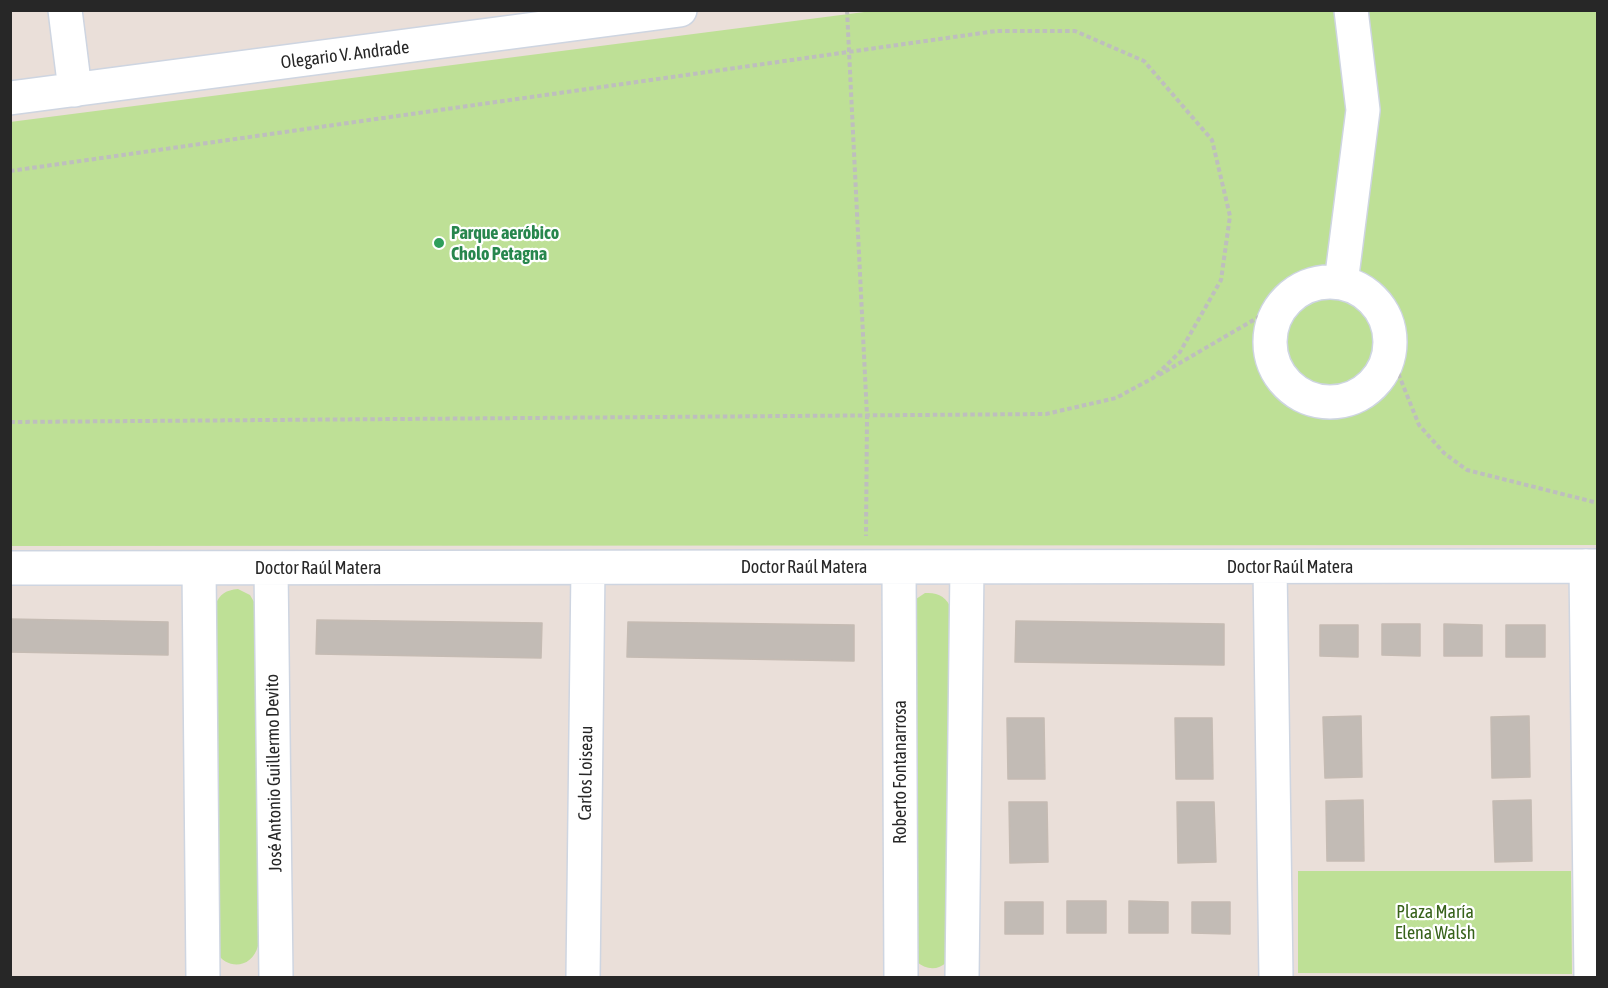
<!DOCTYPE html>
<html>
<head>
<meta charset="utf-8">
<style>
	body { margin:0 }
	#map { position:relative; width:1608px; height:988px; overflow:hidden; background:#eadfd9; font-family:"Asap Condensed",sans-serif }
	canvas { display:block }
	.frame { position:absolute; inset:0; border:12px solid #272727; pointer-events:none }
</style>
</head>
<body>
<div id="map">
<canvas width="1608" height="988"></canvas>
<div class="frame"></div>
</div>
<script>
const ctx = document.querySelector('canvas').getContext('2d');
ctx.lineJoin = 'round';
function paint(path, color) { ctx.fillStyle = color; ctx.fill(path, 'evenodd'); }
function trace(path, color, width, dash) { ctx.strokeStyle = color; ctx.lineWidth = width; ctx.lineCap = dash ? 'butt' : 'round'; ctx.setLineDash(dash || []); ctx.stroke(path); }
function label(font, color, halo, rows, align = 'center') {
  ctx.font = font + ' "Asap Condensed",sans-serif'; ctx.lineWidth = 4.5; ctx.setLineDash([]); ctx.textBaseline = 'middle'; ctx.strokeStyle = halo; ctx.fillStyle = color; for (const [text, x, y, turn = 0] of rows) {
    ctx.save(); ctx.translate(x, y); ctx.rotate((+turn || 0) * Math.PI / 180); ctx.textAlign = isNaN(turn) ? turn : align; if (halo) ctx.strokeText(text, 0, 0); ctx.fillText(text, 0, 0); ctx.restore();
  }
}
const green = new Path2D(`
	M872,11H1597V545L11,546L10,122Z
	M238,589L250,595L257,607L258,946C252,968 228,971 216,952L215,605C220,594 226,590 238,589Z
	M925,593C938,592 947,597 952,610L947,962C937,971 926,970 916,961L913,601Z
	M1298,871H1571L1572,974L1298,973Z`);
const building = new Path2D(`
	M10,619L168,622V655L10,652Z
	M317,620L542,623L541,658L316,654Z
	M1016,621L1224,624V665L1015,662Z
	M628,622L854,625V661L627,657Z
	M1382,624H1420V656L1382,655Z
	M1444,624L1482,625V656H1444Z
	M1320,625H1358V657L1320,656Z
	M1506,625H1545V657H1506Z
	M1361,716L1362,777L1325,778L1323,717Z
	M1529,716L1530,777L1492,778L1491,717Z
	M1007,718H1044L1045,779H1008Z
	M1175,718H1212L1213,779H1176Z
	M1363,800L1364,861H1327L1326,801Z
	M1531,800L1532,861L1495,862L1493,801Z
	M1009,802H1047L1048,862L1010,863Z
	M1177,802H1214L1216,862L1178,863Z
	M1067,901H1106V933H1067Z
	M1129,901L1168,902V933H1129Z
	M1005,902H1043V934H1005Z
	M1192,902H1230V934L1192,933Z`);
const path = new Path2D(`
	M847,10L867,416L866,536
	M10,171L996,31H1075L1144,61L1212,140L1230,216L1221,280L1180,352L1153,378L1116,398L1046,414L10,422
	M1390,353L1419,425L1444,453L1467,470L1598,503
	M1159,375L1283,303`);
const street = new Path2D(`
	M65,10L75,90
	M10,98L680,10
	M1270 342a60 60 0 1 1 120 0a60 60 0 1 1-120 0Z
	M1341,283L1363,110L1351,10
	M1586,566L1591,978
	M899,567L901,978
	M1270,567L1276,978
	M10,568L1598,566
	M199,568L203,978
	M271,568L276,978
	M583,978L588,568
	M962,978L967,567`);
const markers = [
	[439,243,6,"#2e9e5b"]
];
const streetNames = [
	["Olegario V. Andrade",345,55,-7],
	["Doctor Raúl Matera",804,567],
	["Doctor Raúl Matera",1290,567],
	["Doctor Raúl Matera",318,568],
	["Roberto Fontanarrosa",900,772,-90],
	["José Antonio Guillermo Devito",274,773,-91],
	["Carlos Loiseau",586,773,-89]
];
const leisureNames = [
	["Parque aeróbico",451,233],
	["Cholo Petagna",451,254]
];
const parkNames = [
	["Plaza María",1435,912],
	["Elena Walsh",1435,933]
];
paint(green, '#bee096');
paint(building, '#c2bbb5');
trace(building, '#c5bbb3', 1.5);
trace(street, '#ced5e1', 36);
trace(path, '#bebebe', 4, [4.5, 3]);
trace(street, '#fff', 33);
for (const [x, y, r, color] of markers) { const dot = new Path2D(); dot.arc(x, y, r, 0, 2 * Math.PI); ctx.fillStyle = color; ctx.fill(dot); trace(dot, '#fff', 2); }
label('18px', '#272727', '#fff', streetNames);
label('bold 18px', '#27864d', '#fff', leisureNames, 'left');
label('18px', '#37621a', '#fff', parkNames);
</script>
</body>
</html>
